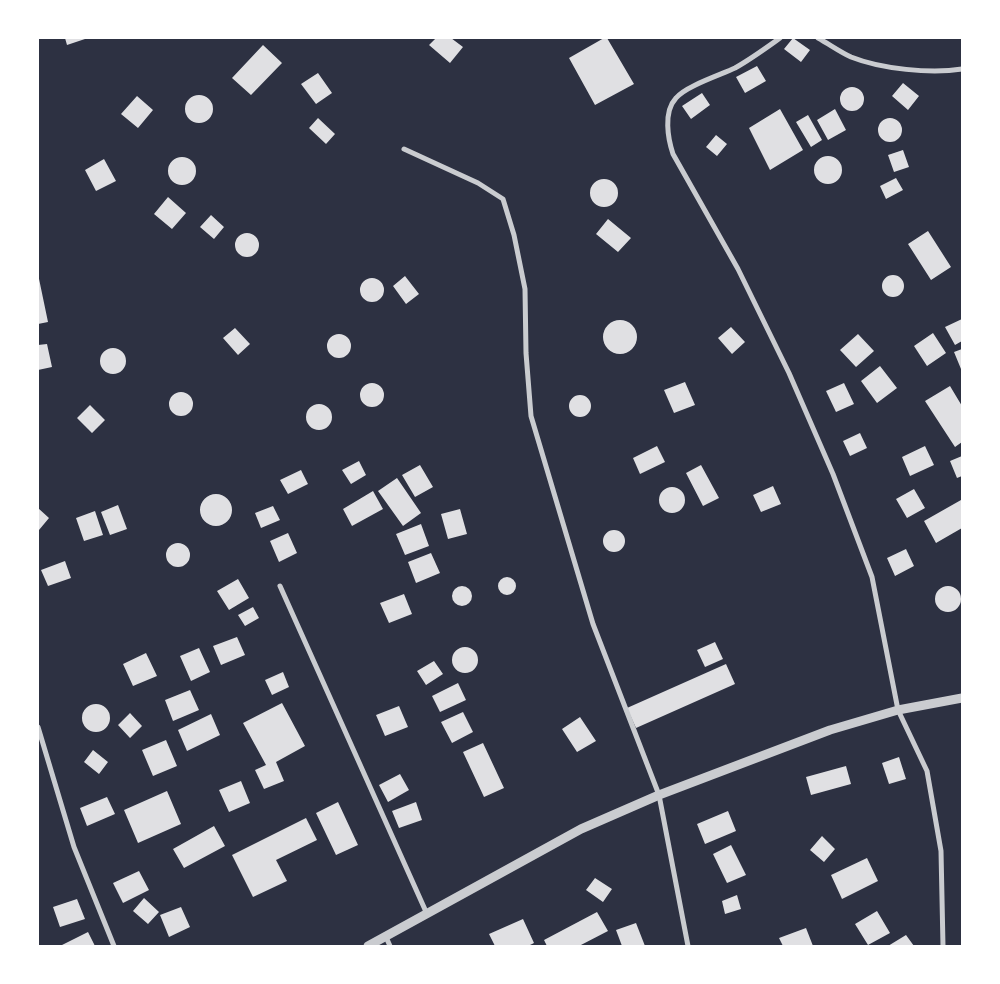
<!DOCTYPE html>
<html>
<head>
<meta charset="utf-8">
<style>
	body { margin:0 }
	#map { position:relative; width:1000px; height:984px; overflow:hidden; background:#2d3142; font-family:Inter,sans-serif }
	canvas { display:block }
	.frame { position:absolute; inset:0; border:39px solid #fff; pointer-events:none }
</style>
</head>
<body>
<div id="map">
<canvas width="1000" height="984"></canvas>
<div class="frame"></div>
</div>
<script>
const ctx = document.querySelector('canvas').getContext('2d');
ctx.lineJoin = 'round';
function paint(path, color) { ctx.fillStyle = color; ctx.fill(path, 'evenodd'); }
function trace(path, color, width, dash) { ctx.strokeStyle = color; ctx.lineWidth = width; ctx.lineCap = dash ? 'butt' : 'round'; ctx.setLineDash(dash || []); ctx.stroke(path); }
const building = new Path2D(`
	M65,38H88L67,45Z
	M436,38H451L463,47L450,63L429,45Z
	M604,38H607L634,84L595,105L569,58Z
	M793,38L810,50L801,62L784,49Z
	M263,45L282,63L251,95L232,78Z
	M757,66L766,81L745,93L736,77Z
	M318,73L332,93L316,104L301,84Z
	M903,83L919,96L908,110L892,96Z
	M840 99a12 12 0 1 1 24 0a12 12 0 1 1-24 0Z
	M702,93L710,105L691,119L682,106Z
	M185 109a14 14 0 1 1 28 0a14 14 0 1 1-28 0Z
	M137,96L153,110L138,128L121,114Z
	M780,109L803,150L770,170L749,128Z
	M835,109L846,130L828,140L817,120Z
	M808,115L822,140L811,147L796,122Z
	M318,118L335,134L326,144L309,128Z
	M878 130a12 12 0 1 1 24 0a12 12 0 1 1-24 0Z
	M716,135L727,144L717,156L706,147Z
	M903,150L909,167L894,172L888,155Z
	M814 170a14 14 0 1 1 28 0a14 14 0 1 1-28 0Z
	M168 171a14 14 0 1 1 28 0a14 14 0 1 1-28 0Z
	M104,159L116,181L96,191L85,170Z
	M896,178L903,190L886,199L880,186Z
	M590 193a14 14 0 1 1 28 0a14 14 0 1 1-28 0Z
	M168,197L186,213L172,229L154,214Z
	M211,215L224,227L214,239L200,227Z
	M608,219L631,238L618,252L596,234Z
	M928,231L951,267L931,280L908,244Z
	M235 245a12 12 0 1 1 24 0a12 12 0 1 1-24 0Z
	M38,274L48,322L38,324Z
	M882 286a11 11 0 1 1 22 0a11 11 0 1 1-22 0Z
	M405,276L419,294L406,304L393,286Z
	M360 290a12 12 0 1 1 24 0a12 12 0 1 1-24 0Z
	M962,319V341L955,345L945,327Z
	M603 337a17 17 0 1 1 34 0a17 17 0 1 1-34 0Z
	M731,327L745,342L732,354L718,338Z
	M235,328L250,344L238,355L223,338Z
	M933,333L946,353L927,366L914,346Z
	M858,334L874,351L856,367L840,350Z
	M327 346a12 12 0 1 1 24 0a12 12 0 1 1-24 0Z
	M47,344L52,367L38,370V345Z
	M100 361a13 13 0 1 1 26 0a13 13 0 1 1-26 0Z
	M962,349V368L961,369L954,352Z
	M880,366L897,388L877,403L861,381Z
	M685,382L695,405L674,413L664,390Z
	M360 395a12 12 0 1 1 24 0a12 12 0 1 1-24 0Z
	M844,383L854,404L836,412L826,391Z
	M950,386L962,406V442L955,447L925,401Z
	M169 404a12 12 0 1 1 24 0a12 12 0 1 1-24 0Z
	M569 406a11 11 0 1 1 22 0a11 11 0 1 1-22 0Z
	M306 417a13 13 0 1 1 26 0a13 13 0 1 1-26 0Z
	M90,405L105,420L92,433L77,418Z
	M860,433L867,448L850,456L843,441Z
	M657,446L665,462L640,474L633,458Z
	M925,446L934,465L910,476L902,457Z
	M962,456V476L957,478L950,461Z
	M359,461L366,475L351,484L342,470Z
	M420,465L433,487L415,497L402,475Z
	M701,465L719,498L703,506L686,473Z
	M301,470L308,484L288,494L280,480Z
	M397,478L421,513L403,526L378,491Z
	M773,486L781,504L761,512L753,495Z
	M659 500a13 13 0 1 1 26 0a13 13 0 1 1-26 0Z
	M914,489L925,508L907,518L896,499Z
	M373,491L383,509L352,526L343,509Z
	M200 510a16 16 0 1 1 32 0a16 16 0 1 1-32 0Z
	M961,500L962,528L936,543L924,521Z
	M118,505L127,529L110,535L101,512Z
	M273,506L280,520L261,528L255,513Z
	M38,508L49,518L39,530L38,529Z
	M460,509L467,534L448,539L441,514Z
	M95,511L103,535L84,541L76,518Z
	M421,524L429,546L405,555L396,534Z
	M603 541a11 11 0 1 1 22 0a11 11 0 1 1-22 0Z
	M288,533L297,553L279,562L270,541Z
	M166 555a12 12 0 1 1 24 0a12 12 0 1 1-24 0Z
	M906,549L914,566L895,576L887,558Z
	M431,553L440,573L416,583L408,562Z
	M65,561L71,578L48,586L41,570Z
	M498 586a9 9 0 1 1 18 0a9 9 0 1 1-18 0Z
	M238,579L249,598L229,610L217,591Z
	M452 596a10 10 0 1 1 20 0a10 10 0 1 1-20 0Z
	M935 599a13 13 0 1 1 26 0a13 13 0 1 1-26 0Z
	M404,594L412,614L389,623L380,603Z
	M253,607L259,618L245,626L238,615Z
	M237,637L245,655L221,665L213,646Z
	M715,642L723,659L705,667L697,650Z
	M452 660a13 13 0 1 1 26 0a13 13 0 1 1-26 0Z
	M199,648L210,672L191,681L180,656Z
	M146,653L157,676L133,686L123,664Z
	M434,661L443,674L426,685L417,671Z
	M726,664L735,684L636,728L627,708Z
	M283,672L289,687L272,695L265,680Z
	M458,683L466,700L440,712L432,696Z
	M190,690L199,710L173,721L165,700Z
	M282,703L305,746L276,762L284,781L264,789L255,770L266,765L243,723Z
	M82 718a14 14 0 1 1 28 0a14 14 0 1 1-28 0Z
	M399,706L408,727L385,736L376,715Z
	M463,712L473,732L452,743L441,722Z
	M130,713L142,726L130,738L118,725Z
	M211,714L220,735L187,751L178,730Z
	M580,717L596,741L577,752L562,729Z
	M166,740L177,766L153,776L142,750Z
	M483,743L504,788L484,797L463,752Z
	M93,750L108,762L99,774L84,762Z
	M899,757L906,779L889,784L882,763Z
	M846,766L851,784L811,795L806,777Z
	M400,774L409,790L388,802L379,785Z
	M241,781L250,803L229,812L219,790Z
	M167,791L181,824L138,843L124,810Z
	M107,797L115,814L87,826L80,808Z
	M338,802L358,845L336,855L316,813Z
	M416,802L422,820L399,828L392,811Z
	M728,811L736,831L705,844L697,824Z
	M306,818L317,840L276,860L287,881L253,897L232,855Z
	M214,826L225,846L184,868L173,849Z
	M822,836L835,849L824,862L810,850Z
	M731,845L746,875L727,883L713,854Z
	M867,858L878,881L842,899L831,875Z
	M139,871L149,890L123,903L113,883Z
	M595,878L612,889L603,902L586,890Z
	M737,895L741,909L725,914L722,901Z
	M144,898L159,912L148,924L133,911Z
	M77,899L85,919L60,927L53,907Z
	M181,907L190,927L169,937L160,915Z
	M877,911L890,933L868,945L855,924Z
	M597,912L608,931L579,946H547L544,940Z
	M523,919L534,943L528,946H495L489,934Z
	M636,923L645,946H622L616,930Z
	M806,928L813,946H783L779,938Z
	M88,932L95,946H60Z
	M906,935L914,946H888Z`);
const minor = new Path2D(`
	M780,38C766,48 751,59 735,68C720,75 686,86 676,98C663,112 668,139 673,154L738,269L789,373L833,474L872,577L898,710L927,771L941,851L943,946
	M818,38C829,44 840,52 851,57C881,69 931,74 962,69
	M404,149L478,183L503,199L514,235L525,289L526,353L531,416L593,624L659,795L688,946
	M280,586L427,914
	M38,727L74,847L114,946
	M386,937L390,946`);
const tertiary = new Path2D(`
	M368,946L581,829L659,795L830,730L898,710L962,698`);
paint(building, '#e0e0e3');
trace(minor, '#caccd0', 5);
trace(tertiary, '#caccd0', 9);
</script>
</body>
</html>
